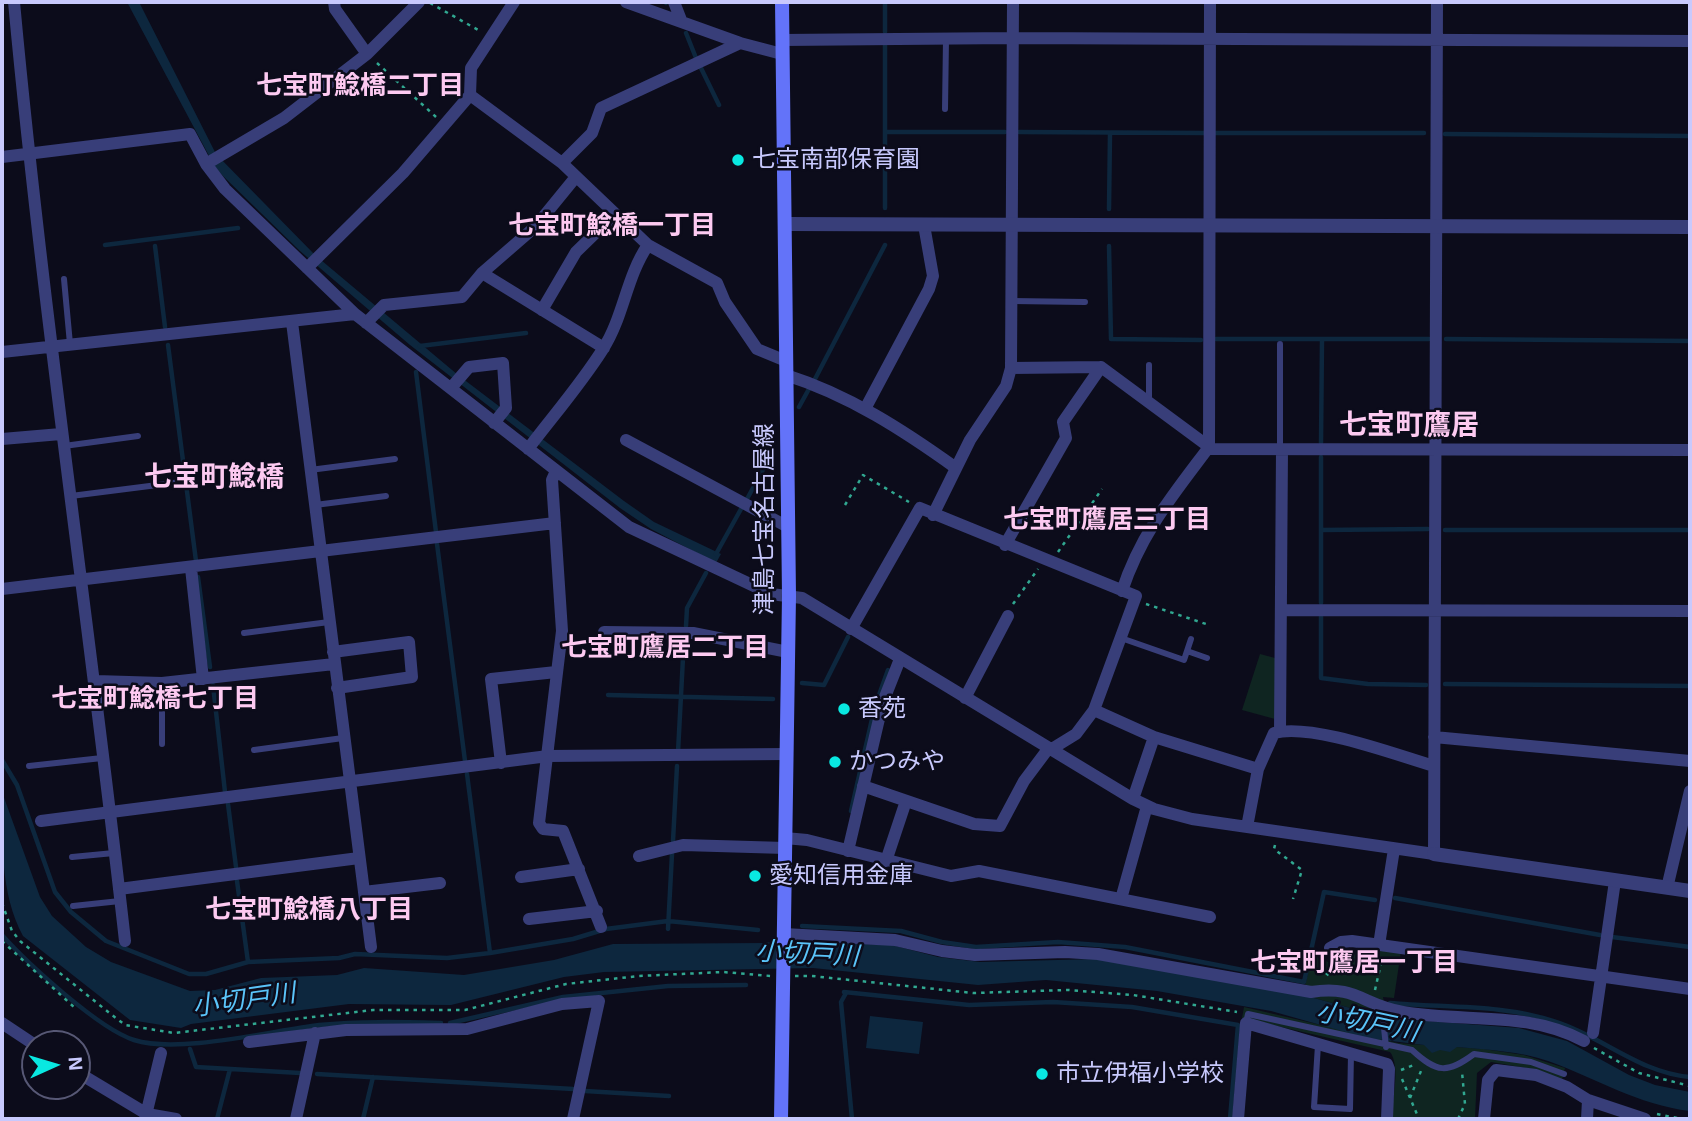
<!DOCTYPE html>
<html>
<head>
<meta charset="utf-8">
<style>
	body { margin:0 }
	#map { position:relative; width:1692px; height:1121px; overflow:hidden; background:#0c0c1b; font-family:Helvetica,sans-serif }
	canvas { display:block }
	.frame { position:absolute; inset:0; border:4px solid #c8c9fd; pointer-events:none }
	.north { position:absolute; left:21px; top:1030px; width:70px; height:70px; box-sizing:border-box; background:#0c0c1b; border:2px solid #575875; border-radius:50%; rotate:86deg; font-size:19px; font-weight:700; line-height:28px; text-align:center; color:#c8c9fd }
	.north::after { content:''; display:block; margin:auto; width:24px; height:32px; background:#09e8e1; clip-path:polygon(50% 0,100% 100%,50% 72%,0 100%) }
</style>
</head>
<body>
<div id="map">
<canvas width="1692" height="1121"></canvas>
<div class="frame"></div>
<div class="north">N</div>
</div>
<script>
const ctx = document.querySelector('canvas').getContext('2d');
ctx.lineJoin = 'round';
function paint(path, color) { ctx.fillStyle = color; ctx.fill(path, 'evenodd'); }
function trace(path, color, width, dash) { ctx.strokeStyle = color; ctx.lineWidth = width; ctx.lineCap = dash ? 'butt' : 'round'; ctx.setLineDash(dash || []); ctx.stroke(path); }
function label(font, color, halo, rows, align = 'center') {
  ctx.font = font + ' Helvetica,"Noto Sans JP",sans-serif'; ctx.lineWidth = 5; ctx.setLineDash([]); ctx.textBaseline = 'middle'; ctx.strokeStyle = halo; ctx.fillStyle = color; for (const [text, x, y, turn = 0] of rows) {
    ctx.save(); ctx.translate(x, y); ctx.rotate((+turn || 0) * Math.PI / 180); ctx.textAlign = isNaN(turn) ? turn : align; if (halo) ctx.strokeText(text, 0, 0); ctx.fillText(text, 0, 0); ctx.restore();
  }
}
const green = new Path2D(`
	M1260,654L1275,658V719L1242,710Z
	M1314,946L1319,958L1335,965L1354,950L1401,951L1394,998L1383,997L1387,1018L1303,995Z
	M1244,1007L1398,1043L1425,1045L1435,1050L1457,1047L1484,1049L1524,1055L1565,1068L1562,1080L1538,1070L1491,1062L1477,1073L1475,1119H1391C1392,1102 1401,1066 1390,1052L1242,1018Z`);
const water = new Path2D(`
	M127,2H139L216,154L315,255L458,375L624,501L654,522L721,554L716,563L651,529L620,508L410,345L300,251L223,176L215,167Z
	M2,792L40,897L52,916L86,947L111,962L190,991L215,990L261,978L337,975L364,968L464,975L554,960L613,944L765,943L796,938L808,942L892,945L938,957L980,962L1095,959L1303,995L1387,1018L1519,1028L1567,1041L1629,1075L1655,1085L1690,1092V1111C1638,1105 1596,1078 1548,1061C1520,1051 1487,1050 1457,1047L1450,1052L1440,1050L1432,1053L1424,1045L1367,1038L1271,1011L1157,991L1046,980L978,985L813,968L604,972L564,977L451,1005L349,1004L191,1024L181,1028L130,1020L23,936C0,893 2,841 2,792Z
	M870,1016L923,1022L919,1054L866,1048Z`);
const stream = new Path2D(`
	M665,2L666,3
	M885,32V2
	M686,33L696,58
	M885,44V208
	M700,66L719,105
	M886,132H1005
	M1019,132L1204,133
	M1215,133H1424
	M1445,134L1690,136
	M1109,209L1110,133
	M105,245L238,228
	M155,246L165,327
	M1109,246L1111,339L1201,340
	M1216,339H1429
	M1446,339L1690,341
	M168,345L196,561
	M420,346L526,333
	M416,372L436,532
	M815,379L885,245
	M799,407L810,387
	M1321,443L1322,339
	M747,499L771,455
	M1321,530L1428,529
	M1445,530H1690
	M437,544L465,761
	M716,554L741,509
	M198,577L210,667
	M1321,603V457
	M1321,616V678L1368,684L1426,685
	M686,626L687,608L706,573
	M802,683L824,685L848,637
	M1445,684L1690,686
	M213,685L225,792
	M608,695L773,699
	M678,752L684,639
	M2,760L17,785L55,892L71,912L106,941L189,974H206L248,962L339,958L355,954L447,958L490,953L573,939L606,929L668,921L758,930
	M467,774L490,953
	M228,804L236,867
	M851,811L875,706L888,670
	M673,841L677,766
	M237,881L248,962
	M1395,898L1600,935
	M802,926L901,931L942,942L976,947L1058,942L1125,947L1304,982L1324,892L1375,900
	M668,929L672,854
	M2,935C27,963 99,1029 134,1040C179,1054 270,1031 319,1025C360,1021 400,1022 441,1023
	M1612,937L1690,947
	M844,992L969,1005L1053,1002L1132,1007L1238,1025L1230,1119
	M846,993L841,1002L852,1119
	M1390,1003C1445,1008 1504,1004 1556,1022C1603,1037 1640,1073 1690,1077
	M450,1023L563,997L668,986L746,985
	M190,1049L196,1067L300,1073
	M317,1074L573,1089
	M585,1091L669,1096
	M217,1119L230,1069
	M363,1119L373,1077`);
const path = new Path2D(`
	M430,3L480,31
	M377,63L436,117
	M845,505L863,475L909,502
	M1058,552L1102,489
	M1013,604L1038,569
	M1146,604L1206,624
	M1275,845L1274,849L1302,870L1293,899
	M2,903L12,931L20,941L112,1015L125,1025L174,1033L373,1010H465L566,984L639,976L723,972L771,976
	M2,941L75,1008
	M1323,958L1322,970L1332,978
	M795,976H812L973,993L1068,990L1133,995L1237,1012
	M1375,990L1382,959
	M1594,1048L1639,1073L1690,1086
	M1401,1070L1414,1065
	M1402,1079L1419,1119
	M1410,1098L1421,1071
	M1657,1114L1682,1119
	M1458,1119L1465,1104L1462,1072`);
const service = new Path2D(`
	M945,109L946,39
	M64,279L70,344
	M1012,301L1085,302
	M1280,344V449
	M1149,401V365
	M64,446L138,436
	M310,470L395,459
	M71,496L181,482
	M315,505L386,496
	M244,633L329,622
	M1121,638L1184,660L1191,639
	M1187,651L1207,658
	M162,744V683
	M254,750L343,738
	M29,766L102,758
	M72,857L114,853
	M73,906L120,901
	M1382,1009L1386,1047
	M1246,1023L1248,1014L1412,1050C1437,1073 1447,1074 1474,1054L1531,1062L1564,1074
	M1318,1045L1314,1107L1350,1109L1351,1053`);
const minor = new Path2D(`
	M14,2C43,316 90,627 125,941
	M334,2L335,9L367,54
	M626,2L740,43L782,54
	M674,2L681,20
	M782,40L1013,38L1690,41
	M470,95L562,163L648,245L717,283L725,302L757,349L786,361
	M2,157L190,134L206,164L225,189L355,314L629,527L771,594L802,598L1133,799L1154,809L1192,819L1434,854L1437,2
	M562,163L592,133L601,108L740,43
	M206,164L284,118L367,54L419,2
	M307,268L403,173L470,95L471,68L514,2
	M482,273L604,348
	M542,310L576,252L615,214
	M292,322L371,947
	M366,323L384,305L462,297L482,273L535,227L575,178
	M2,352L355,314
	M1011,368L1101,367L1212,449L1690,450
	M786,375C849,395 903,430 956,468
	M451,388L469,367L503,363L506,408L494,423
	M865,409L929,289L933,276L924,225
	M2,439L61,434
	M626,440L788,527
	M528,449C553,416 581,384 603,349C624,316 626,277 648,245
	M556,471L552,480L562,631L539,823L543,829L563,831L601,927
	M933,515L970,440L1006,386L1011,368L1013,2
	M1005,545L1066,438L1063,422L1101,367
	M191,568L203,679
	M2,589L555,523
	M1122,591C1141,533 1173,495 1209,447L1210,2
	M1281,610L1690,611
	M851,629L920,508L1136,596L1094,710L1076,734L1050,750
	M604,632L693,633L788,652
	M333,652L409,642L412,677L337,688
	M96,681L162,683L334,664
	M965,698L1008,616
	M1094,710L1154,737L1258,769
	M1280,731L1282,449
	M1434,737L1690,761
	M501,763L491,679L556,672
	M863,786L974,824L1000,826L1024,781L1048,749
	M1133,799L1154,737
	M41,821L548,756L786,754
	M1247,827L1258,769L1274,733C1312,723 1396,755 1434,766
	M785,838L807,840L951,876L979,871L1210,917
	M848,851L883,702L900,659
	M639,856L683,845L785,848
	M886,861L906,801
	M521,877L579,869
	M1667,888L1690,791
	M119,889L359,858
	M364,892L440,883
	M1121,899L1147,806
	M529,919L597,911
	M784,934L895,940L942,951L975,955L1065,952L1098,954L1311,992C1357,985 1362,1005 1403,1012C1465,1023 1526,1010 1584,1041
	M1379,945L1394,849
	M1330,948L1341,942L1352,941L1690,989
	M2,1023L35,1045
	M1593,1033L1615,881
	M249,1042L346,1030L467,1029L562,1004L599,1001L573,1119
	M77,1072L147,1114L176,1119
	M145,1119L161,1053
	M296,1119L315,1033
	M1238,1119L1246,1023L1387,1064L1389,1069L1387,1119
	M1484,1119L1488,1080L1496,1070L1536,1075L1567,1087L1588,1100L1645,1119
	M1587,1119L1588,1100`);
const tertiary = new Path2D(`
	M785,224L1690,227
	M1434,854L1690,891`);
const secondary = new Path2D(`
	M781,1119L789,596L782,2`);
const markers = [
	[738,160,7,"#09e8e1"],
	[844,709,7,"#09e8e1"],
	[835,762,7,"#09e8e1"],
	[755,876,7,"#09e8e1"],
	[1042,1074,7,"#09e8e1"]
];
const poiNames = [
	["七宝南部保育園",752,160],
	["香苑",858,709],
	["かつみや",849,762],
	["愛知信用金庫",769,876],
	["市立伊福小学校",1056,1074]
];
const streetNames = [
	["津島七宝名古屋線",765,519,-90]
];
const neighbourhoodNames = [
	["七宝町鯰橋二丁目",360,87],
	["七宝町鯰橋一丁目",612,227],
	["七宝町鷹居三丁目",1107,521],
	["七宝町鷹居二丁目",665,649],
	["七宝町鯰橋七丁目",155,700],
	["七宝町鯰橋八丁目",309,911],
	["七宝町鷹居一丁目",1354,964]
];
const waterNames = [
	["小切戸川",807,955,3],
	["小切戸川",244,1001,-8],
	["小切戸川",1367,1023,12]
];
const quarterNames = [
	["七宝町鷹居",1409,426],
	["七宝町鯰橋",214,478]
];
paint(green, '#0f2521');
paint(water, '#0d273e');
trace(stream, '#0d273e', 4.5);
trace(path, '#31a891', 2.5, [3.5, 5]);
trace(service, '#383e79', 6);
trace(minor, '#383e79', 12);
trace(tertiary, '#383e79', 14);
trace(secondary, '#6373f9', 14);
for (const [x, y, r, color] of markers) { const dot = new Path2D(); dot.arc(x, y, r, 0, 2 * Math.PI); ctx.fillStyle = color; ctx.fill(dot); trace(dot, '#0c0c1b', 2.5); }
label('24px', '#c8c9fd', '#0c0c1b', poiNames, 'left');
label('24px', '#c8c9fd', '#0c0c1b', streetNames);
label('bold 26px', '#fdcaf1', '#0c0c1b', neighbourhoodNames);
label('italic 26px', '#5ac4f9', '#0c0c1b', waterNames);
label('bold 28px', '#fdcaf1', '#0c0c1b', quarterNames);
</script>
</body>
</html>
